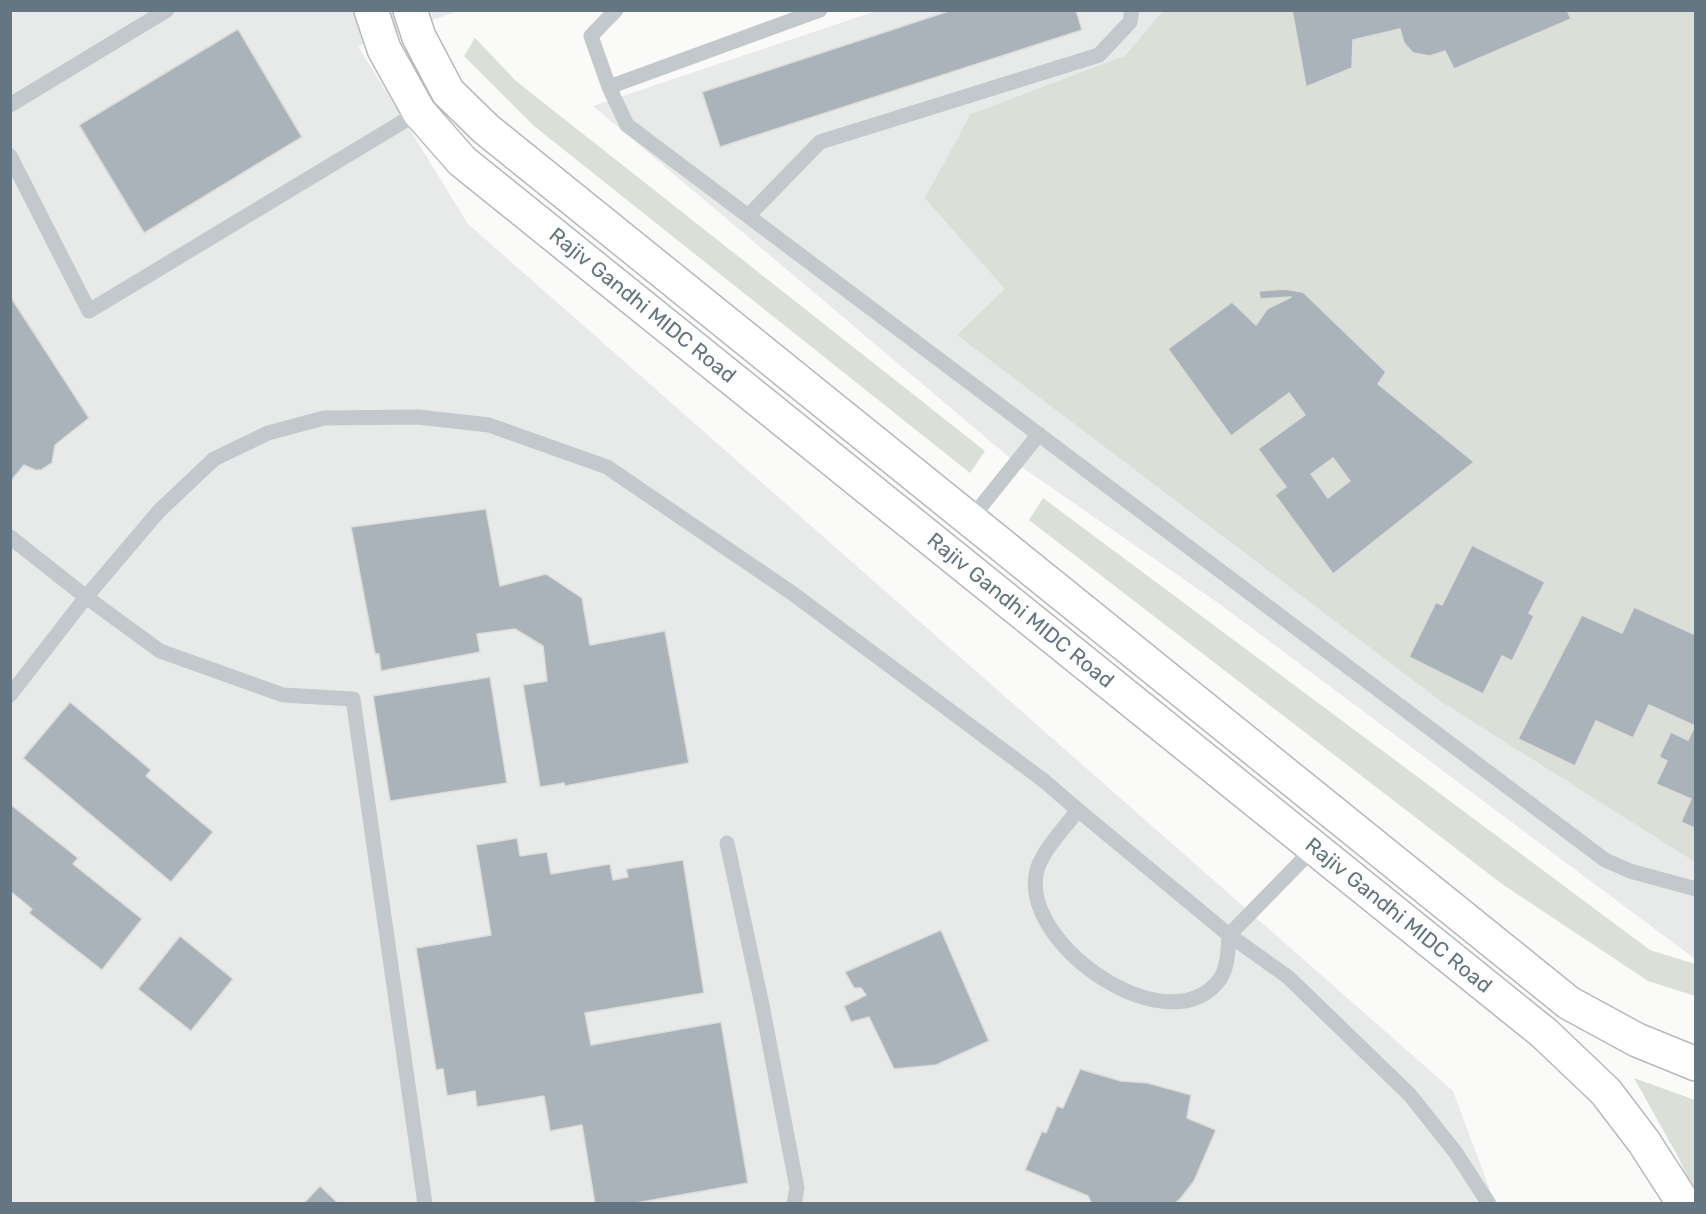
<!DOCTYPE html>
<html>
<head>
<meta charset="utf-8">
<style>
	body { margin:0 }
	#map { position:relative; width:1706px; height:1214px; overflow:hidden; background:#fafaf8; font-family:Rubik,sans-serif }
	canvas { display:block }
	.frame { position:absolute; inset:0; border:12px solid #657683; pointer-events:none }
</style>
</head>
<body>
<div id="map">
<canvas width="1706" height="1214"></canvas>
<div class="frame"></div>
</div>
<script>
const ctx = document.querySelector('canvas').getContext('2d');
ctx.lineJoin = 'round';
function paint(path, color) { ctx.fillStyle = color; ctx.fill(path, 'evenodd'); }
function trace(path, color, width, dash) { ctx.strokeStyle = color; ctx.lineWidth = width; ctx.lineCap = dash ? 'butt' : 'round'; ctx.setLineDash(dash || []); ctx.stroke(path); }
function label(font, color, halo, rows, align = 'center') {
  ctx.font = font + ' Rubik,sans-serif'; ctx.lineWidth = 6; ctx.setLineDash([]); ctx.textBaseline = 'middle'; ctx.strokeStyle = halo; ctx.fillStyle = color; for (const [text, x, y, turn = 0] of rows) {
    ctx.save(); ctx.translate(x, y); ctx.rotate((+turn || 0) * Math.PI / 180); ctx.textAlign = isNaN(turn) ? turn : align; if (halo) ctx.strokeText(text, 0, 0); ctx.fillText(text, 0, 0); ctx.restore();
  }
}
const built = new Path2D(`
	M10,11H458L358,46L468,224L1453,1091L1495,1203H11Z
	M876,11H1695V959L1221,605L1016,463L593,106Z`);
const green = new Path2D(`
	M1163,11H1695V862L1442,702L957,335L1005,289L925,198L971,114L1125,56Z
	M475,38L516,81L985,451L970,473L534,126L464,56Z
	M1043,498L1650,950L1695,964V996L1648,981L1502,884L1029,520Z
	M1634,1078L1695,1100V1193L1677,1155Z`);
const building = new Path2D(`
	M952,10H1076L1082,30L720,147L702,92Z
	M1292,10H1567L1571,19L1454,69L1445,51L1430,56L1413,53L1404,43L1400,29L1353,40L1352,68L1306,87Z
	M238,29L302,137L144,233L79,125Z
	M1284,289L1303,292L1386,372L1378,384L1474,462L1333,574L1275,495L1286,487L1258,449L1305,415L1289,393L1231,436L1168,349L1232,302L1256,325L1267,309L1291,297L1260,299L1259,291ZM1333,458L1350,481L1328,498L1311,474Z
	M10,296L89,418L55,445L52,463L41,470H35L24,465L10,482Z
	M486,509L500,586L546,574L582,598L590,645L665,631L689,763L565,786L564,783L540,787L523,685L547,681L543,646L515,629L477,634L480,652L381,671L379,654H375L351,527Z
	M1472,545L1545,582L1529,613L1534,616L1512,661L1502,656L1483,694L1409,657L1436,602L1442,605Z
	M1634,607L1696,635V829L1681,822L1691,799L1656,784L1667,761L1659,757L1671,732L1688,740L1695,726L1649,705L1633,738L1596,721L1575,766L1518,739L1582,615L1622,633Z
	M490,677L507,783L390,801L373,696Z
	M70,702L151,770L146,776L213,832L171,882L23,758Z
	M10,804L78,858L73,864L142,919L102,970L29,913L32,909L10,891Z
	M517,838L520,856L547,852L551,874L610,864L613,880L628,877L626,869L683,860L704,993L585,1013L591,1045L721,1022L748,1183L630,1204H595L582,1125L550,1131L544,1096L477,1107L475,1091L447,1096L443,1069L436,1070L416,948L491,935L476,845Z
	M941,930L989,1041L936,1065L894,1069L869,1017L851,1022L844,1006L866,995L861,988H854L845,972Z
	M180,936L233,979L191,1031L138,989Z
	M1080,1069L1121,1081L1148,1083L1191,1095L1187,1118L1216,1130L1194,1181L1180,1199L1174,1204H1092L1088,1196L1025,1170L1042,1131L1046,1133L1057,1106L1063,1108Z
	M320,1186L339,1204H303Z`);
const lane = new Path2D(`
	M616,10L591,36L609,87L627,125L1605,860L1630,871L1696,889
	M609,87L820,10
	M10,105L167,10
	M10,156L89,311L419,112
	M748,216L820,142L1099,55L1130,22L1132,10
	M970,520L1039,434
	M10,537L86,597L160,651L283,695L353,699L425,1204
	M10,695L86,597L159,511L214,459L268,433L324,418L418,417L489,425L607,467L792,593L1043,780L1078,810
	M727,843L762,1005L797,1188L794,1204
	M1314,848L1229,935C1228,949 1228,967 1220,979C1171,1047 1024,948 1036,875C1039,853 1065,828 1078,810L1229,935L1288,977L1410,1095L1456,1153L1489,1204`);
const primary = new Path2D(`
	M371,10L384,49L419,112L462,161L1544,1033L1606,1092L1644,1142L1684,1204
	M410,10L419,37L448,92L486,129L1569,1003L1637,1040L1696,1064`);
const streetNames = [
	["Rajiv Gandhi MIDC Road",642,306,39],
	["Rajiv Gandhi MIDC Road",1020,611,39],
	["Rajiv Gandhi MIDC Road",1398,916,39]
];
paint(built, '#e8e9e9');
paint(green, '#dadfd7');
paint(building, '#aab3b9');
trace(building, '#dcdcda', 1.5);
trace(primary, '#b5babe', 36);
trace(lane, '#c3c8cc', 15);
trace(primary, '#fff', 33);
label('21px', '#657683', '#fff', streetNames);
</script>
</body>
</html>
